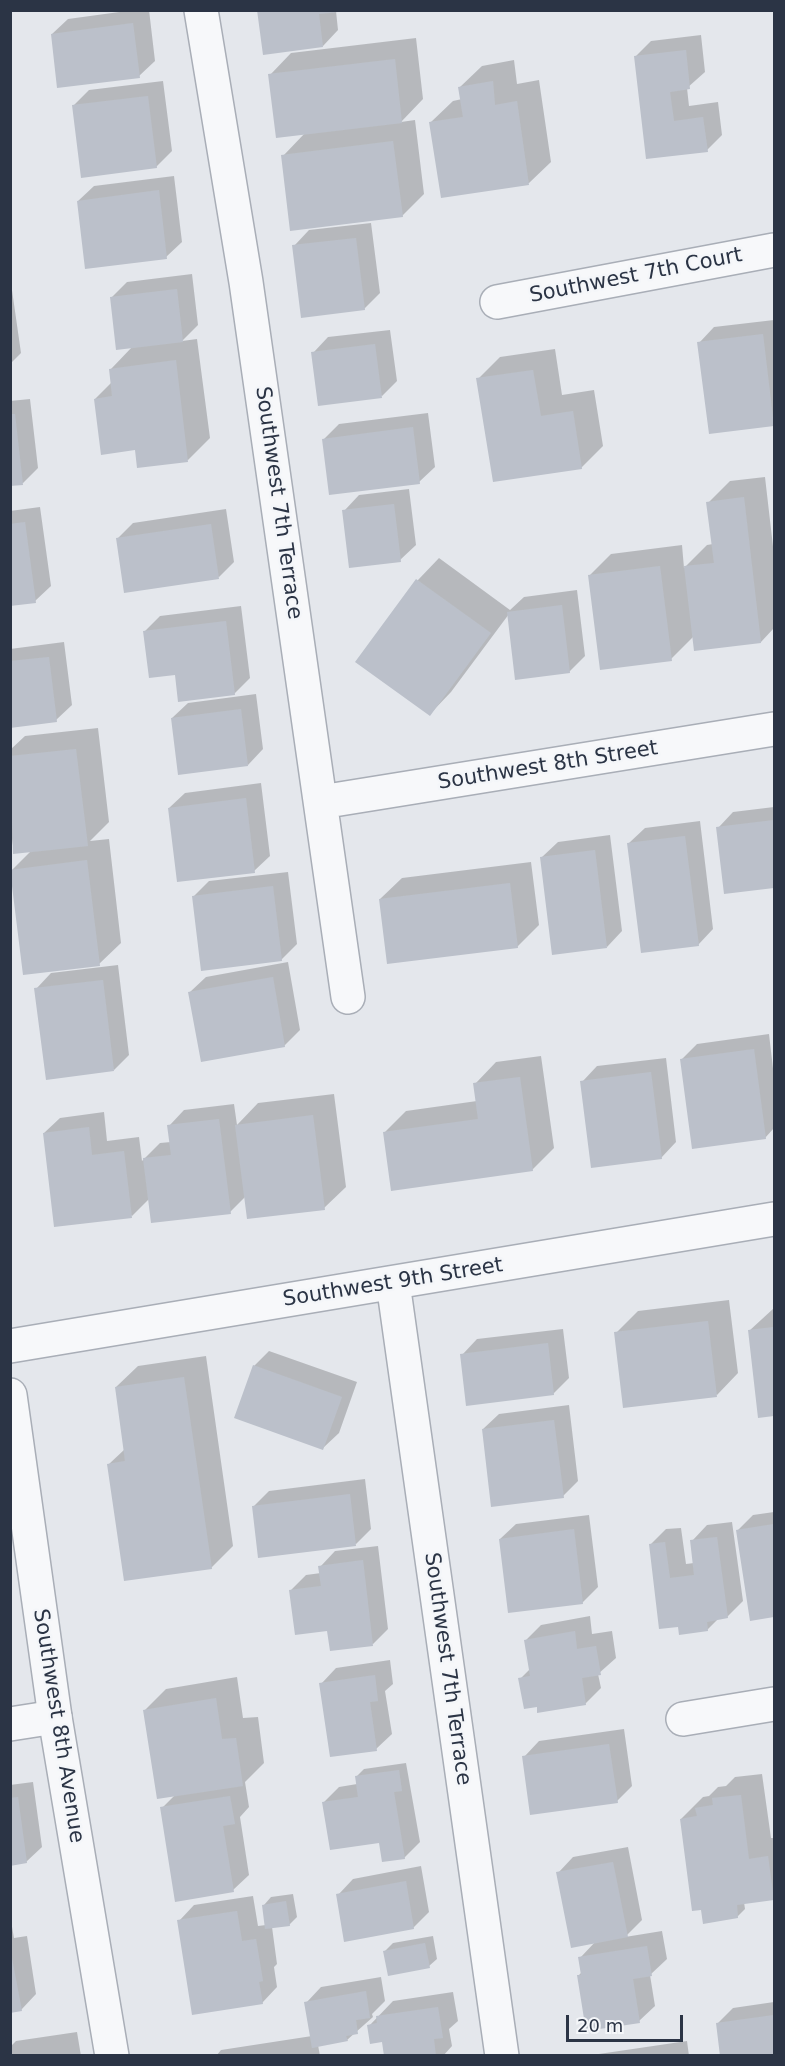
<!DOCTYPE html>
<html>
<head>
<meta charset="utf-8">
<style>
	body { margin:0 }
	#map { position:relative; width:785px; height:2066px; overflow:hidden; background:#e4e7ec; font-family:"DejaVu Sans",sans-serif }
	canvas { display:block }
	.frame { position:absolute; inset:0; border:12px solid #2b3445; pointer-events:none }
	.scale { position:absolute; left:566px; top:2015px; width:117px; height:27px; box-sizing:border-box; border:3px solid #2b3445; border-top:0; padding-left:8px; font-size:18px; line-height:21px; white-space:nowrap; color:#2b3445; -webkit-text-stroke:4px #f4f6f9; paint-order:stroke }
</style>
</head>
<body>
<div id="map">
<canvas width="785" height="2066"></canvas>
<div class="frame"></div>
<div class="scale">20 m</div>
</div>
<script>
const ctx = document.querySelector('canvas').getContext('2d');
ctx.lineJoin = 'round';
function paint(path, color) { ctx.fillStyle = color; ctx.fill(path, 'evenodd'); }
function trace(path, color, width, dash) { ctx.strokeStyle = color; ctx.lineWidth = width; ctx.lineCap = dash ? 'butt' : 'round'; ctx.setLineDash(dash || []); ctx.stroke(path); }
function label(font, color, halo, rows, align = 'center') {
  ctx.font = font + ' "DejaVu Sans",sans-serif'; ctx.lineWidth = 5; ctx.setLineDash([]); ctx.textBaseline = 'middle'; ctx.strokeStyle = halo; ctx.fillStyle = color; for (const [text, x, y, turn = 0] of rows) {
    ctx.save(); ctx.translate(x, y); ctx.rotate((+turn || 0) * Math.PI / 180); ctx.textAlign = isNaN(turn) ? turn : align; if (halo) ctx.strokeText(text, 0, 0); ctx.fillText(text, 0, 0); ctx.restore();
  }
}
const shadow = new Path2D(`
	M134,10H149L155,61L139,76L52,34L68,19Z
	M259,10L336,11L338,30L323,46Z
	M701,35L705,72L687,88L689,106L718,102L722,135L707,150L648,158L635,57L651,41Z
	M416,38L423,99L401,122L415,120L424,194L402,216L283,156L305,133L270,75L291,53Z
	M514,60L517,84L539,80L551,162L529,183L442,196L431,122L453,101L462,99L460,87L482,66Z
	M163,81L172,151L156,167L74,105L89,90Z
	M174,176L182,242L166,257L78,201L94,186Z
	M371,223L380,293L364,309L294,246L309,230Z
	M192,274L198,325L182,341L197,339L210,438L188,460L136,449L95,399L112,382L111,369L133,346L111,298L127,282Z
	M10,276L21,353L10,364Z
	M774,320V424L699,343L714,327Z
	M390,330L397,381L382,396L313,353L328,337Z
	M555,349L562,395L594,390L603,446L581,468L478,379L500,357Z
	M30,399L38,468L23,483L10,485V401Z
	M428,413L435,467L419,482L324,439L339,424Z
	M765,477L774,555V628L761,642L694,636L671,659L590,575L611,554L682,545L684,568L707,545L713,544L708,503L730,481Z
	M409,489L416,545L400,560L344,511L359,495Z
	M40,507L51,586L35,601L10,605V511Z
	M226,509L234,562L219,577L118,538L133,523Z
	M439,558L510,610L524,597L577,590L585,656L569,672L509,614L451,692L430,714L357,661L418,580Z
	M241,606L250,678L234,694L176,673L145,631L160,616Z
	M64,642L72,705L56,720L10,726V649Z
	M256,694L263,749L248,765L172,718L188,703Z
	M98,728L109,822L90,841L109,839L121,943L99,964L12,870L31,851L14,853L10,824V750L25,736Z
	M261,783L270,856L254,871L169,808L185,793Z
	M774,807V887L726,893L718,828L733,812Z
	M700,821L713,929L698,945L629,843L645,828Z
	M610,835L622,931L607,947L542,857L558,842Z
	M531,862L539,925L517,947L380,899L402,878Z
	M288,872L297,944L281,960L193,897L209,881Z
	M288,962L300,1030L284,1046L190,992L206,977Z
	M118,965L129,1055L114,1070L36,989L51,973Z
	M769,1034L774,1077V1128L765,1138L682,1059L697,1044Z
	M541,1056L554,1148L532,1170L384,1133L406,1111L477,1101L475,1084L496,1062Z
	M666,1058L676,1142L661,1158L582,1082L597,1066Z
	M334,1094L346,1187L324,1208L245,1197L230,1212L149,1199L132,1216L44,1133L60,1118L104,1112L107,1141L139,1137L142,1161L160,1143L171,1142L169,1126L184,1110L234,1104L237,1125L258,1103Z
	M729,1300L738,1373L717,1395L616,1333L638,1311Z
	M774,1308V1415L760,1417L749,1331Z
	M563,1329L569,1378L553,1394L462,1355L477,1339Z
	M269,1351L357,1382L339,1433L323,1448L254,1366Z
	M206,1356L233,1546L211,1568L109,1464L125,1449L116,1387L138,1366Z
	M569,1405L578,1481L563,1496L483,1429L499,1414Z
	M365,1479L371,1529L356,1544L253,1507L269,1491Z
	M774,1512V1616L751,1619L738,1530L753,1515Z
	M589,1515L598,1587L582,1603L500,1539L516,1524Z
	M732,1522L743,1601L727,1617L719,1618L707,1630L679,1625L650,1545L666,1529L681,1528L686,1564L694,1563L692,1541L707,1525Z
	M378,1546L388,1629L373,1644L329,1629L291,1590L306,1575L321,1573L320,1567L335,1551Z
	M590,1616L592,1634L612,1631L616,1658L598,1674L601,1688L585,1704L538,1705L520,1679L531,1668L526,1640L541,1625Z
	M390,1660L393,1684L385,1691L392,1734L376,1749L321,1684L336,1668Z
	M237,1677L243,1718L258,1717L264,1763L245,1782L249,1807L240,1817L249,1875L233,1890L162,1808L175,1795L145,1710L166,1689Z
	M624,1729L632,1786L617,1801L524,1757L539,1741Z
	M406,1763L420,1842L404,1858L324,1802L339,1787L357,1784L356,1777L364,1769Z
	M762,1774L771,1838H774V1897L744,1902L745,1909L737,1917L681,1819L703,1797L709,1796L718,1787L726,1786L735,1777Z
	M33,1782L42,1847L26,1862L10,1864V1785Z
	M628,1847L642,1920L625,1937L662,1931L667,1959L650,1975L655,2006L639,2021L578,1976L582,1972L580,1958L596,1941L558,1873L573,1857Z
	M421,1866L429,1912L413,1928L338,1895L353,1879Z
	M293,1894L297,1917L289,1925L272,1927L277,1964L274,1967L277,1987L262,2003L179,1921L194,1905L253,1896L258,1926L266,1925L264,1905L271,1897Z
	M11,1921L14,1938L27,1936L36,1994L21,2010L10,2012Z
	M433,1936L437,1959L429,1966L385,1951L393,1943Z
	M381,1977L385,2001L372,2014L373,2017L347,2040L318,2045L320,2056H216L221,2050L312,2036L306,2003L321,1987Z
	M453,1992L458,2021L449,2029L452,2046L443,2056H385L383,2040L369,2026L393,2001Z
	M774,2002V2056H722L717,2024L733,2008Z
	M77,2032L81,2056H10V2047L16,2041Z
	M687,2041L689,2056H592V2055Z`);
const building = new Path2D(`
	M257,10H338V12L319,14L323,47L263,55Z
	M133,23L140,78L57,88L51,34Z
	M686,50L690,89L670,92L674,121L703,117L708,152L646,159L634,56Z
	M395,59L402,123L276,138L268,74Z
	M493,81L495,105L517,101L529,185L441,198L429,122L463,117L458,87Z
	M148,96L157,168L81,178L72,105Z
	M393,141L403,217L290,231L281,155Z
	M159,190L167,259L85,269L77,201Z
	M356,238L365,310L301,318L292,245Z
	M177,289L183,342L116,350L110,297Z
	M763,334L774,426L709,434L697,342Z
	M375,344L382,398L318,406L311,352Z
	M176,360L188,462L137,468L135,450L101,455L94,399L112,396L109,369Z
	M533,370L541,416L573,411L582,469L493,482L476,378Z
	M10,414H15L23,485L10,486Z
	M413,427L420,484L329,495L322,439Z
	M744,497L761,643L694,651L684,566L714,563L706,502Z
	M394,504L401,562L349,568L342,510Z
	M25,522L36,603L10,606V524Z
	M211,524L219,579L124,593L116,538Z
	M660,566L672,661L600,670L588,575Z
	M416,579L491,633L430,716L355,662Z
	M562,605L570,673L515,680L507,612Z
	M226,621L235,695L178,702L175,675L149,678L143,631Z
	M49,657L57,722L10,728V661Z
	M241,709L248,766L178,775L171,718Z
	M76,749L88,846L13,854L10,756Z
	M246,798L255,873L177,882L168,808Z
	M774,820V888L724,894L716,827Z
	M685,836L699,946L641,953L627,843Z
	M595,850L607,948L552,955L540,857Z
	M87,860L100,966L23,975L10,870Z
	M510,883L518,948L387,964L379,899Z
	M273,886L282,961L201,971L192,896Z
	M273,977L285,1047L201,1062L188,992Z
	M103,980L114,1071L46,1080L34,988Z
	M754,1049L766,1139L692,1149L680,1059Z
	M651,1072L662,1159L591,1168L580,1081Z
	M520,1077L533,1171L391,1191L383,1132L478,1119L473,1083Z
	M313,1115L325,1210L247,1219L235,1125Z
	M219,1119L231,1214L151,1223L143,1158L171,1155L167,1125Z
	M89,1127L92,1155L124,1151L132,1218L54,1227L43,1133Z
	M708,1321L717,1397L623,1408L614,1332Z
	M774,1327V1416L758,1418L748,1330Z
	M548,1343L554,1395L466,1406L460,1354Z
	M253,1365L342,1397L323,1450L234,1418Z
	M184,1377L212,1569L124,1581L107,1464L125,1461L115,1387Z
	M554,1420L564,1498L491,1507L482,1429Z
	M350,1494L356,1546L258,1558L252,1506Z
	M774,1524V1617L750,1621L736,1530Z
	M574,1529L583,1604L508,1613L499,1539Z
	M717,1537L728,1618L707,1622L708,1631L679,1635L678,1627L659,1629L649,1544L665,1542L670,1578L694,1575L690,1540Z
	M363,1560L373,1646L330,1651L327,1631L295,1635L289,1590L321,1586L318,1566Z
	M575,1631L577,1649L596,1646L601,1675L582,1678L586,1705L537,1713V1707L524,1709L518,1678L530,1676L524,1640Z
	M375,1675L378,1701L370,1702L377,1751L330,1757L319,1683Z
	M216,1698L222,1739L236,1738L243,1786L157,1799L143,1710Z
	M609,1744L618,1803L530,1815L522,1756Z
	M399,1770L402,1791L394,1792L405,1859L382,1862L379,1843L330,1850L322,1802L358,1797L355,1776Z
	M741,1795L749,1859L768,1856L774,1900L737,1905L738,1918L703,1924L701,1910L692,1911L680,1819L697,1816L695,1808L713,1805L712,1798Z
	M230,1796L235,1824L223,1826L234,1892L175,1902L160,1807Z
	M18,1797L27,1863L10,1866V1798Z
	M613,1862L628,1937L571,1948L556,1872Z
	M406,1881L414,1929L344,1942L336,1894Z
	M286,1901L290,1926L265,1929L262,1905Z
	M237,1911L242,1941L256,1939L263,1981L259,1982L263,2004L192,2015L177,1920Z
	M425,1943L430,1968L388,1976L383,1951Z
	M647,1946L652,1976L633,1979L640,2023L586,2031L577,1975H581L578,1957Z
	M10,1948L22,2011L10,2013Z
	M366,1991L370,2018L356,2020L358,2034L346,2036L348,2041L312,2048L304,2002Z
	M438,2007L443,2038L434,2039L436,2056H384L382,2042L370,2044L367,2025L377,2023L376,2016Z
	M774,2015V2056H720L716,2023Z`);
const minor = new Path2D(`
	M201,10L246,282L348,997
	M497,302L774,250
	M321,802L774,729
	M393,1283L502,2056
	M10,1346L774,1219
	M683,1719L774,1704
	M10,1724L55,1717`);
const tertiary = new Path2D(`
	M10,1395L55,1717L112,2056`);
const streetNames = [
	["Southwest 7th Court",636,276,-11],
	["Southwest 7th Terrace",278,503,82],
	["Southwest 8th Street",548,766,-9],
	["Southwest 9th Street",393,1283,-9],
	["Southwest 7th Terrace",447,1669,82],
	["Southwest 8th Avenue",58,1726,81]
];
paint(shadow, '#0003');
paint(building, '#bbc0ca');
trace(minor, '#a9aeb7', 36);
trace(tertiary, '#a9aeb7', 36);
trace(minor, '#f7f8fa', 33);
trace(tertiary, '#f7f8fa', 33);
label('21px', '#2b3445', '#f4f6f9', streetNames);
</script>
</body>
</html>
